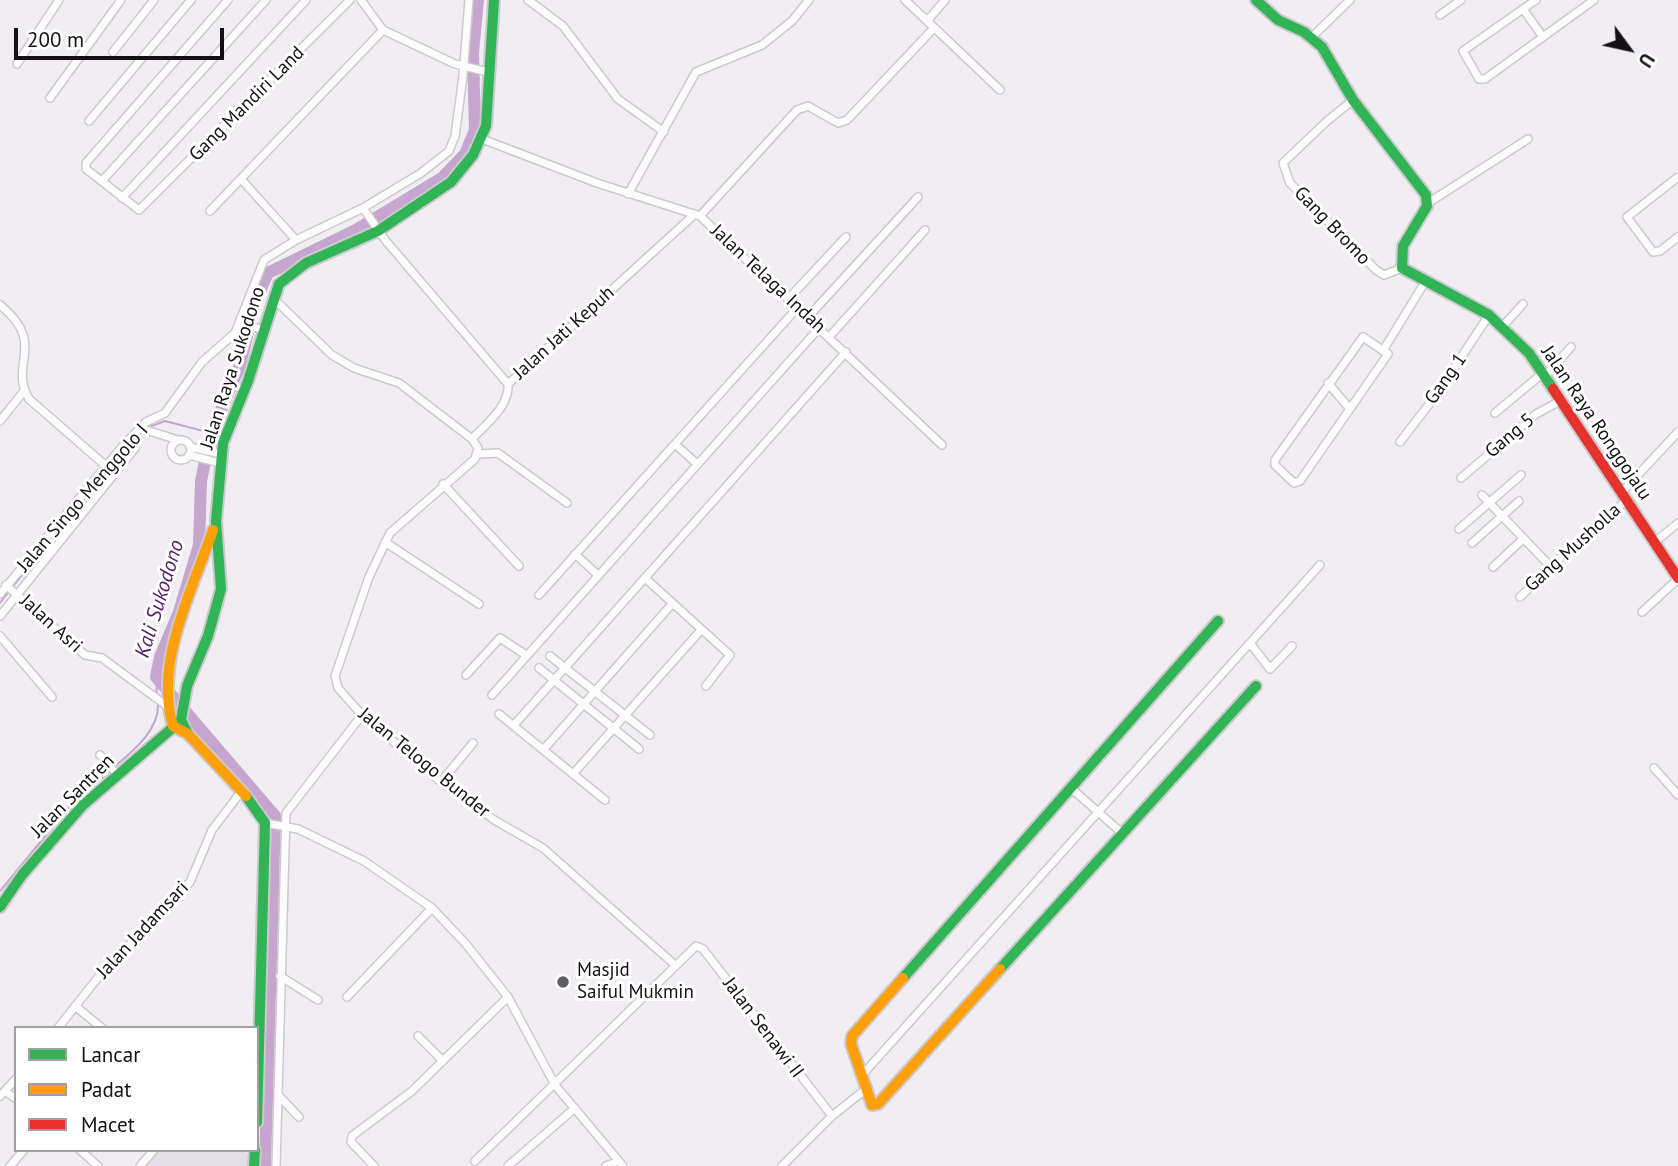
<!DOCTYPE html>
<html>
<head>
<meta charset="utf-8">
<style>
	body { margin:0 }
	#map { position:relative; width:1678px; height:1166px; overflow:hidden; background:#f0eef2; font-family:"PT Sans",sans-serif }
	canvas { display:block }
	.legend { position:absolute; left:14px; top:1026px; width:245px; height:126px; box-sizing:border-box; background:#fff; border:2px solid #a1a0a1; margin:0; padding:9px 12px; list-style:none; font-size:21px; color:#131113 }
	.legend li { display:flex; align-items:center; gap:14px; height:35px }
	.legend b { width:35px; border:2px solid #a1a0a1 }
	.north { position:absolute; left:1594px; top:14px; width:70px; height:70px; -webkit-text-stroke:5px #fff; paint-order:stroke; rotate:123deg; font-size:19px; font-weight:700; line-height:28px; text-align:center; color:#131113 }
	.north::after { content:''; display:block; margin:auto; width:24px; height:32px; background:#131113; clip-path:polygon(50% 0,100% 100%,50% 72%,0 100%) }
	.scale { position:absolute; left:14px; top:28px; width:210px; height:32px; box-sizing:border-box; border:4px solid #131113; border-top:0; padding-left:9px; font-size:21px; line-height:24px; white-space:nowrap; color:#131113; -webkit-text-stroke:5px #fff; paint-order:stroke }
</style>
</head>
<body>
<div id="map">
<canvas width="1678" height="1166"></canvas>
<ul class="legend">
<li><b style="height:9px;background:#30b455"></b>Lancar</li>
<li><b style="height:9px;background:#ff9f0a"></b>Padat</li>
<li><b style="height:9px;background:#e5322d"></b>Macet</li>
</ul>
<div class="north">U</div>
<div class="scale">200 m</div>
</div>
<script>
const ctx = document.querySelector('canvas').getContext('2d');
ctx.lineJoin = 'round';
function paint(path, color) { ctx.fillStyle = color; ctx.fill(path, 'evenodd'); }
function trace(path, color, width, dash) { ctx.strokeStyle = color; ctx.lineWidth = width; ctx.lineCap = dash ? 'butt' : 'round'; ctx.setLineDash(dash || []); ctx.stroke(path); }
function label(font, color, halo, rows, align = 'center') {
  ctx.font = font + ' "PT Sans",sans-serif'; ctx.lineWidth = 6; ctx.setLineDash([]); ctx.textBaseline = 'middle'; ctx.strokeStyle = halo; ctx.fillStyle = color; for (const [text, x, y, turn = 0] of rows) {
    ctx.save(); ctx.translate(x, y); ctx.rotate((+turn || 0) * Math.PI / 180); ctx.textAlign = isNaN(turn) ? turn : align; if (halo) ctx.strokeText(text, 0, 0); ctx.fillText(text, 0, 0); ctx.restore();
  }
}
const built = new Path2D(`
	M158,1150H243L250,1156L249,1166H144Z`);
const stream = new Path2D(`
	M149,427L165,421L211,433
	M13,586L120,455
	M0,603L10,590
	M156,677L157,697
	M114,767C133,751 160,730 158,702
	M0,891L73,802L110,771`);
const river = new Path2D(`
	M265,1166L275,816L156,677L160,657L179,612L199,545L201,481L211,433L239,368L256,301L268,273L356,230L442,178L465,154L475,130L473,53L478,0`);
const street = new Path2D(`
	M228,0L86,163V169L139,210L350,0
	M361,0L383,30L455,64L488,72
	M528,0L563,26L618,99L664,132
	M905,0L1000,90
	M1536,0L1463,51L1479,79H1485L1594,0
	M1523,9L1543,37
	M1440,15L1461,0
	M928,20L945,0
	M1312,37L1350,0
	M113,52L154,0
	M17,64L59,0
	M50,98L121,0
	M1353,100L1327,121L1283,163L1290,183L1376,270L1384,275L1402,268
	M89,121L191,0
	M482,139L597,183L700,216L942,445
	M1678,177L1627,217L1653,252L1660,251L1678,237
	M241,179L296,240
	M102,181L266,0
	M628,194L696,72L762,45L792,21L809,0
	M122,198L306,0
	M1428,203L1528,139
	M363,208L386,241L508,384
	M210,211L383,30
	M700,216L797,110L808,106L838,123L847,120L934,28
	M790,297L846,237
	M274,299L332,355L354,368L399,383L472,439L478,448L475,459L390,533L369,577L335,676L338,688L362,715L441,782L496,821L543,848L675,965
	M0,305C48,344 8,364 29,399L106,466
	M809,316L918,197
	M240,323L264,330
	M1503,326L1523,304
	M830,336L925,230
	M1363,337L1388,354L1300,481L1294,483L1275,465V460Z
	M1384,349L1425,282
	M1545,376L1571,347
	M1328,383L1350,409
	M508,384L695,214
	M1495,413L1543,373
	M0,421L24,391
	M140,428L178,440
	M472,439C486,424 510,406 508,384
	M171 450a10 10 0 1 1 20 0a10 10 0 1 1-20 0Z
	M1400,442L1437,394L1489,315
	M675,444L697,464
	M190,447L221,454
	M479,454L498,453L567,503
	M189,455L220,463
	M1461,478L1536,414L1562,400
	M443,484L519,566
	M1622,492L1678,432
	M1482,495L1551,567
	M1459,529L1521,475
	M385,542L479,604
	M1655,542L1678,523
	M1472,543L1519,501
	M575,554L598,575
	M1493,567L1523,539
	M645,578L730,655L706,686
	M6,585L85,655L102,658L167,706
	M0,594L122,447L146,422L165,413L202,362L235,333L264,260L296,240L363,208L421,173L449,151L455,136L463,76L469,0
	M539,595L799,306
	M1520,597L1578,541L1627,500
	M1642,612L1678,579
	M0,616L135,448
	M0,636L52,697
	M1250,643L1270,669L1292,646
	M550,656L650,735
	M539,668L639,749
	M466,675L500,638L526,655
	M492,695L820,327
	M499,714L605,800
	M514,725L846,352
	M544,749L672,604
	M100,755L117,774
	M1654,768L1678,795
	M573,774L701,630
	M441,782L473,743
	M1071,788L1123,834
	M265,823L298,829L364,861L432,908L465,943L508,997L555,1085L623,1166
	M280,976L318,1000
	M347,997L432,908
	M75,1006L102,1028
	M58,1028L100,975L190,882L212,830L241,792
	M418,1036L443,1061
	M863,1074L1320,565
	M5,1091L16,1099
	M278,1095L299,1117
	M0,1096L16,1079
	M80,1150L98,1166
	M475,1161L696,946L703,949L832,1116
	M10,1166L24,1150
	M140,1166L154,1150
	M276,1166L286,813L362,715
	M374,1166L351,1142L352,1136L412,1091L508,997
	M508,1166L575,1108
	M606,1166L619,1161
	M782,1166L832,1116L866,1089`);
const fast = new Path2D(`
	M1256,0L1278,20L1304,32L1322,47L1353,100L1426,195L1427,206L1403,246L1402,268L1489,315L1529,353L1553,389
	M188,734L181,720L187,686L208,636L221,589L216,521L223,443L248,381L279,284L306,263L378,231L451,182L473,155L486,126L494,0
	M246,796L265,823L257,1122
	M0,907L22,875L83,805L177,724
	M1000,969L1256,686
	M903,978L1218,621
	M254,1166L255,1150`);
const slow = new Path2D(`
	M213,530C192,591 154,662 173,726L188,734L246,796
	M903,978L852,1036L851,1044L872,1105L878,1104L1000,969`);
const jam = new Path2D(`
	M1553,389L1678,578`);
const markers = [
	[563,982,7,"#605e61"]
];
const streetNames = [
	["Gang Mandiri Land",247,104,-45],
	["Gang Bromo",1332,226,46],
	["Jalan Telaga Indah",768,279,43],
	["Jalan Jati Kepuh",564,333,-42],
	["Jalan Raya Sukodono",233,368,-72],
	["Gang 1",1446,379,-55],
	["Jalan Raya Ronggojalu",1596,423,56],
	["Gang 5",1510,436,-40],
	["Jalan Singo Menggolo I",83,498,-49],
	["Gang Musholla",1573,548,-42],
	["Jalan Asri",51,624,42],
	["Jalan Telogo Bunder",424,763,39],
	["Jalan Santren",73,796,-45],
	["Jalan Jadamsari",143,930,-47],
	["Jalan Senawi II",763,1028,53]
];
const poiNames = [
	["Masjid",577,971],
	["Saiful Mukmin",577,993]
];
const waterNames = [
	["Kali Sukodono",160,599,-73]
];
paint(built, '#e4dee7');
trace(stream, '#c6a6cf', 2);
trace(river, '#c6a6cf', 12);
trace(street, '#cccacd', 10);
trace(fast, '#cccacd', 14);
trace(slow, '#cccacd', 14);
trace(jam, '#cccacd', 14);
trace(street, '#fdfcfd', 7);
trace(fast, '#30b455', 10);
trace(slow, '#ff9f0a', 10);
trace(jam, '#e5322d', 10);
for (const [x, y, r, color] of markers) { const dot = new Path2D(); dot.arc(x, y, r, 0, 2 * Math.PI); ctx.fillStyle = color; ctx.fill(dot); trace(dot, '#fff', 2.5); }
label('19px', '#131113', '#fff', streetNames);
label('19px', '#131113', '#fff', poiNames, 'left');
label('italic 21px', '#541c61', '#fff', waterNames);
</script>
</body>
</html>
